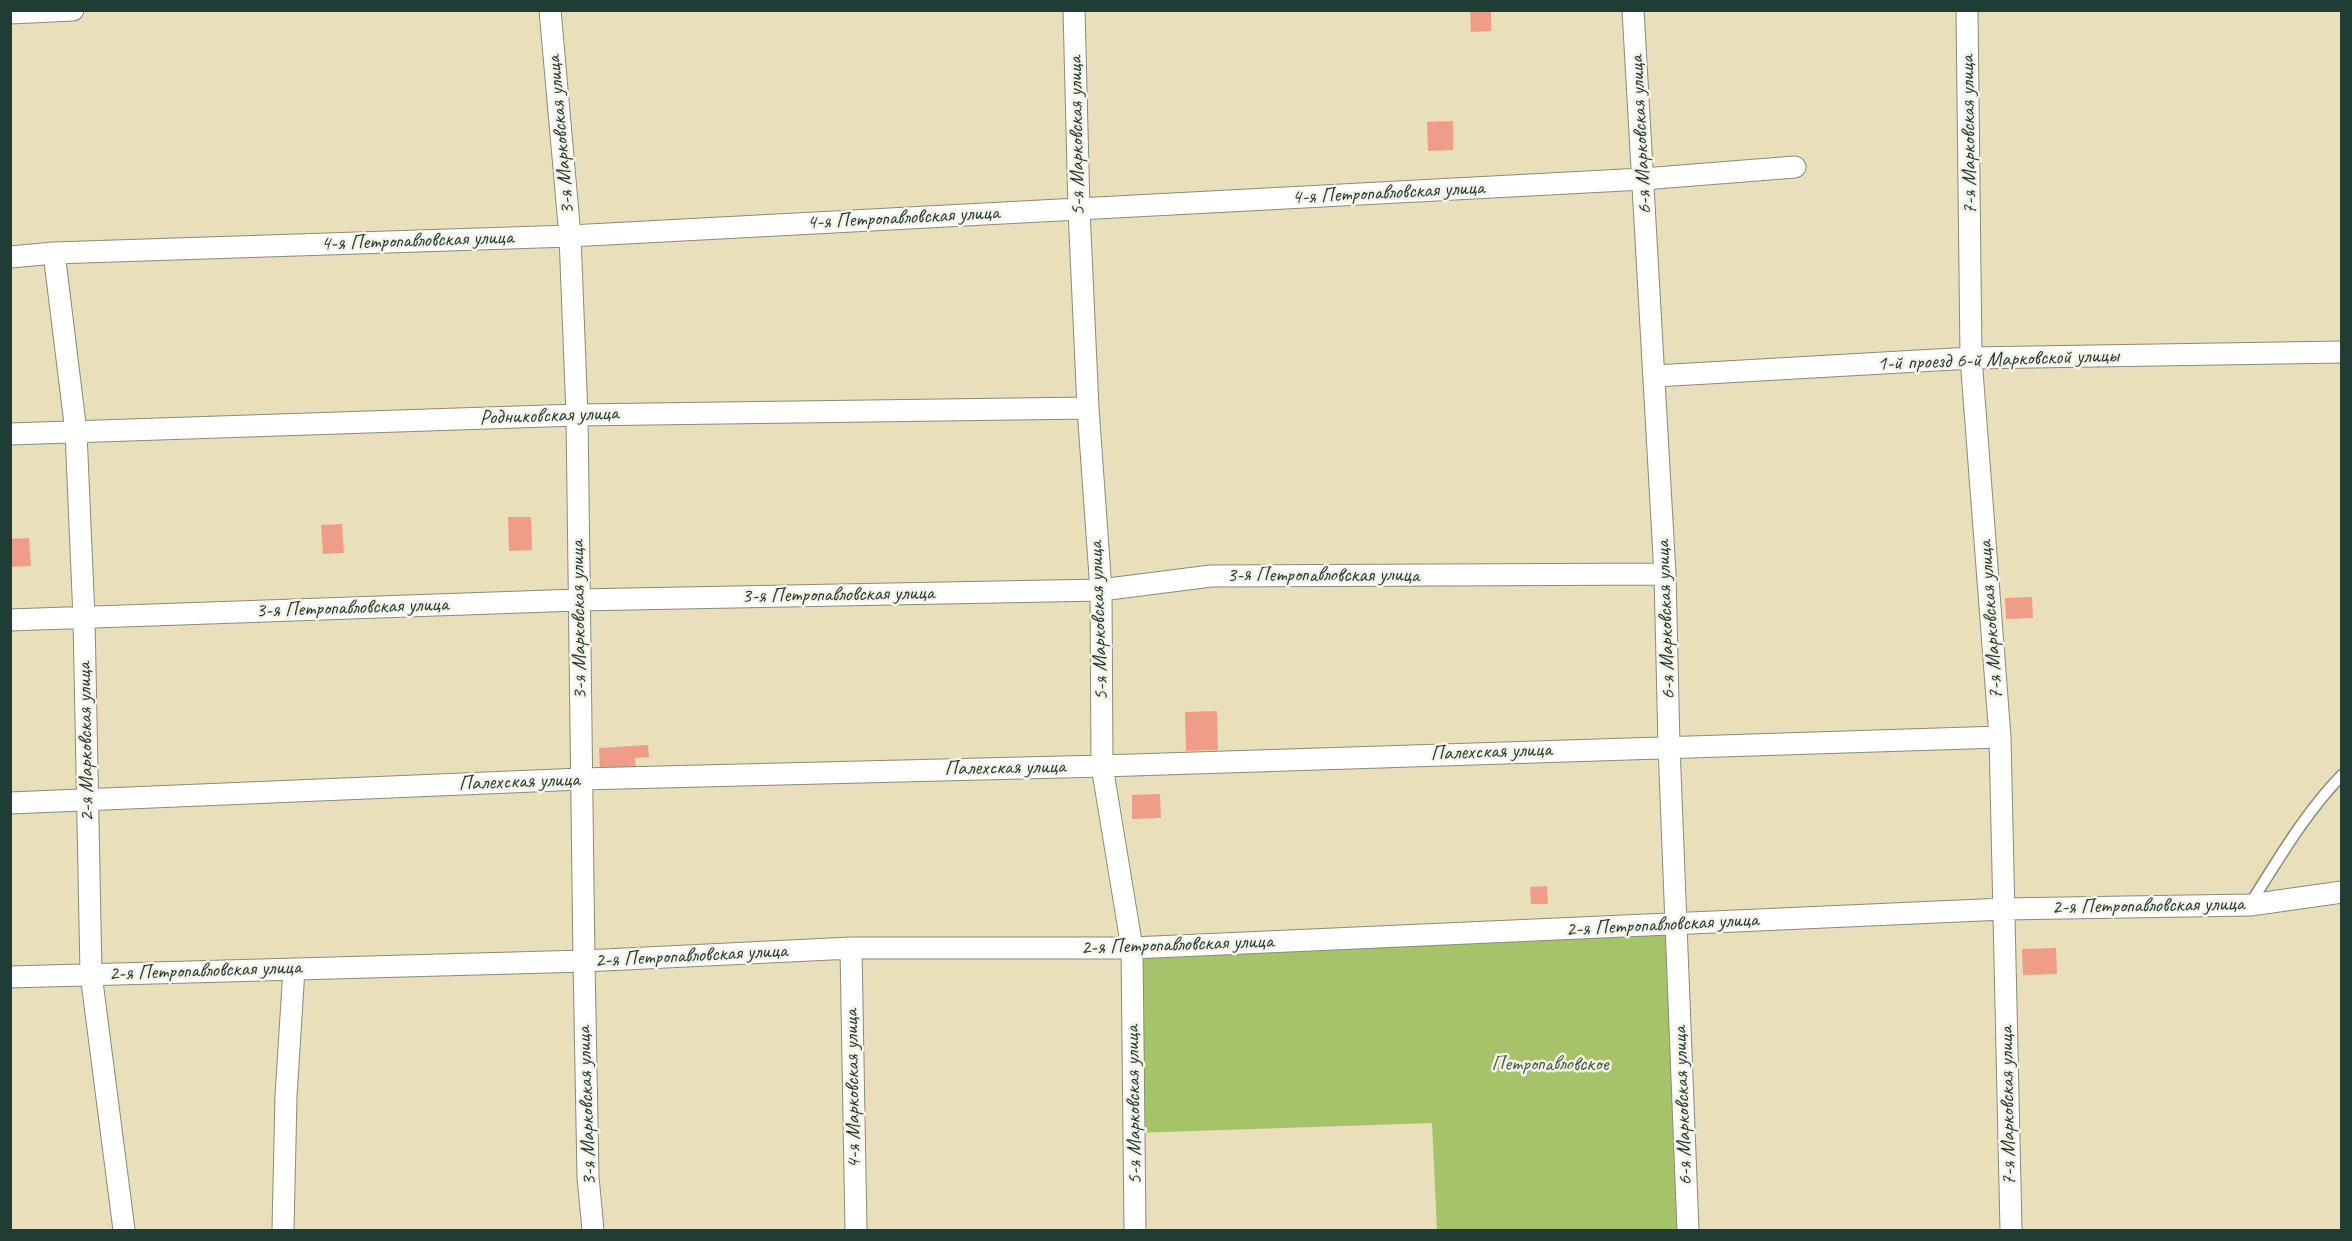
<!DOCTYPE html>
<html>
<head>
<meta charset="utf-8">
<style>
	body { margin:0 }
	#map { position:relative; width:2352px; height:1241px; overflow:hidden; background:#e9dfbb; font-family:Caveat,sans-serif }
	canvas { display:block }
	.frame { position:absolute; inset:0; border:12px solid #1f3d34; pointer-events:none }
</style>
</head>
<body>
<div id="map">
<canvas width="2352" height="1241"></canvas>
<div class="frame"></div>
</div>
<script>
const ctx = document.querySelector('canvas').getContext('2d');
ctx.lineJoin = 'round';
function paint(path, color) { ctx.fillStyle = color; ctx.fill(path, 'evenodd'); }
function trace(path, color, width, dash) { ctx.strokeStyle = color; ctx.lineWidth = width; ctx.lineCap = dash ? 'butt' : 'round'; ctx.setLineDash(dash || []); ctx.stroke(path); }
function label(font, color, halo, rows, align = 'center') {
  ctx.font = font + ' Caveat,sans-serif'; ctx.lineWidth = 5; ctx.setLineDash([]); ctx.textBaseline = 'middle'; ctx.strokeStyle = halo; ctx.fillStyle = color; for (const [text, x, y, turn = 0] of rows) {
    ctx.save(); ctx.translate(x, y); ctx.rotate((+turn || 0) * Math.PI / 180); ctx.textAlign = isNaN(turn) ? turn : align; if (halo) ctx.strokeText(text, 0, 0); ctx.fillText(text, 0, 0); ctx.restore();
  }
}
const green = new Path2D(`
	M1677,925L1688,1230H1437L1432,1123L1134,1133L1132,948Z`);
const building = new Path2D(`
	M1470,10H1491V31L1471,32Z
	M1453,121V150L1428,151L1427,122Z
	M508,517H531L532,550L509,551Z
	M342,524L344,553L323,554L321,525Z
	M29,538L31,566L10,567V539Z
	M2032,597L2033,618L2006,619L2005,598Z
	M1217,711L1218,750L1186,751L1185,712Z
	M648,745L649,757L635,758L636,768L600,770L599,748Z
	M1160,794L1161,818L1132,819V795Z
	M1547,886L1548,904H1531L1530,887Z
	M2056,948L2057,974L2023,975L2022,949Z`);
const lane = new Path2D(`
	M2250,904C2278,860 2305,813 2342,775`);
const street = new Path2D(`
	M550,10L570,236L577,415L584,961L588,1177L593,1230
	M1074,10L1079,209L1088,408L1101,590L1102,766L1132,948L1135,1230
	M1633,10L1665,574L1669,746L1688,1230
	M1967,10L1971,358L2000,737L2011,1230
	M10,13L73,10
	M54,253L76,432L84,618L91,974L124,1230
	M10,257L54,253L570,236L1643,179L1795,167
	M1655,376L1971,358L2342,352
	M10,434L577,415L1088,408
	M10,620L578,600L1101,590L1211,576L1665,574
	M10,803L581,779L1102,766L2000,737
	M851,948L856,1230
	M10,977L584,961L851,948H1132L2004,909L2250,905L2342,892
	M283,1230L286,1096L294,969`);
const streetNames = [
	["3-я Марковская улица",561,135,-95],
	["6-я Марковская улица",1641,135,-93],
	["7-я Марковская улица",1969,135,-91],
	["5-я Марковская улица",1077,136,-91],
	["4-я Петропавловская улица",1388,193,-3],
	["4-я Петропавловская улица",903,218,-3],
	["4-я Петропавловская улица",417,241,-2],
	["1-й проезд 6-й Марковской улицы",1998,360,-2],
	["Родниковская улица",549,416,-2],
	["3-я Петропавловская улица",1323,575],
	["3-я Петропавловская улица",838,595,-1],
	["3-я Петропавловская улица",352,608,-2],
	["3-я Марковская улица",579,620,-91],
	["6-я Марковская улица",1666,620,-92],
	["7-я Марковская улица",1991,620,-94],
	["5-я Марковская улица",1099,621,-92],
	["2-я Марковская улица",86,742,-91],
	["Палехская улица",1491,752,-2],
	["Палехская улица",1005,768,-1],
	["Палехская улица",519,782,-2],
	["2-я Петропавловская улица",2148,906,-1],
	["2-я Петропавловская улица",1662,925,-3],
	["2-я Петропавловская улица",1177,945,-2],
	["2-я Петропавловская улица",691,956,-3],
	["2-я Петропавловская улица",205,971,-2],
	["4-я Марковская улица",853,1089,-91],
	["5-я Марковская улица",1134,1105,-91],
	["3-я Марковская улица",587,1106,-92],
	["6-я Марковская улица",1683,1106,-92],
	["7-я Марковская улица",2008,1106,-91]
];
const parkNames = [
	["Петропавловское",1550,1064]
];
paint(green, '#a6c36a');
paint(building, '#f09d88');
trace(lane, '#848e78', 13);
trace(street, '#848e78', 23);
trace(lane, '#fff', 10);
trace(street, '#fff', 21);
label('21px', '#1f3d34', '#f7f3e8', streetNames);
label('21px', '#415e42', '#f7f3e8', parkNames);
</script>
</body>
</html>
